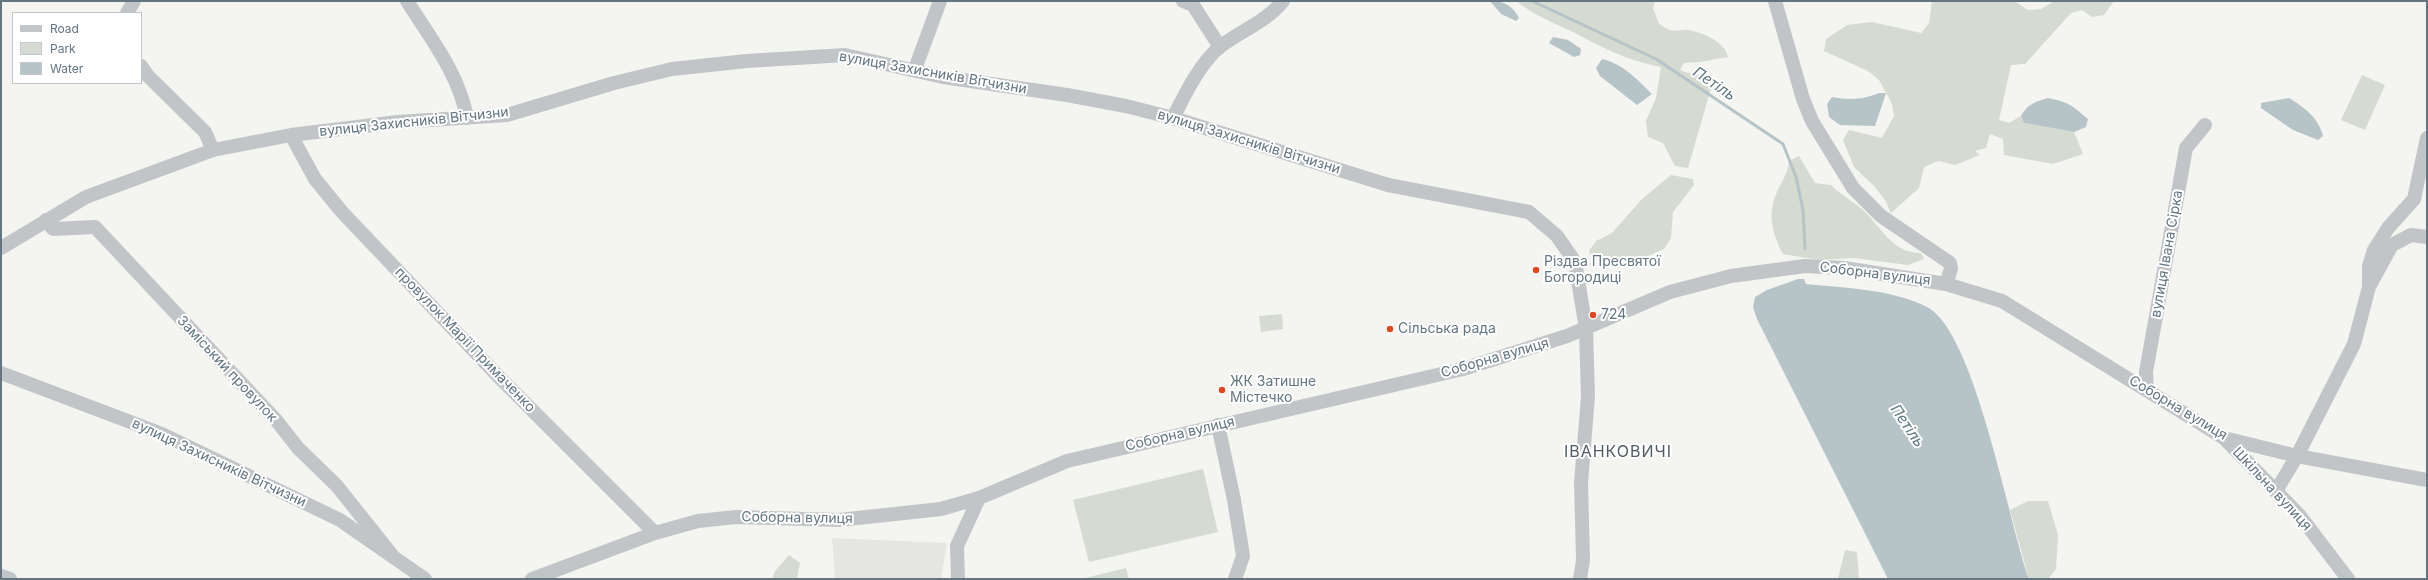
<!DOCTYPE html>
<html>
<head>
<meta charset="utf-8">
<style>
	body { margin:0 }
	#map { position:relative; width:2428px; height:580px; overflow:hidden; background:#f4f4f0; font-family:Inter,sans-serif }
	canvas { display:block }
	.frame { position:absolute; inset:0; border:2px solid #627581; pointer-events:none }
	.legend { position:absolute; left:12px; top:12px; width:130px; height:72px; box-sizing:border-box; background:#fff; border:1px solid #c0c8cd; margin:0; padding:5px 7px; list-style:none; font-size:12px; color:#627581 }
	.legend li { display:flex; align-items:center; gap:8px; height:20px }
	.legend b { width:20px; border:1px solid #c0c8cd }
</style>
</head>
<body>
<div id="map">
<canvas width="2428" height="580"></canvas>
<div class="frame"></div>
<ul class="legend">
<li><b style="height:5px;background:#c1c5c8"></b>Road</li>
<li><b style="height:11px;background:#d5dbd1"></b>Park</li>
<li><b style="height:11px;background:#b6c4c7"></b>Water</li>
</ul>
</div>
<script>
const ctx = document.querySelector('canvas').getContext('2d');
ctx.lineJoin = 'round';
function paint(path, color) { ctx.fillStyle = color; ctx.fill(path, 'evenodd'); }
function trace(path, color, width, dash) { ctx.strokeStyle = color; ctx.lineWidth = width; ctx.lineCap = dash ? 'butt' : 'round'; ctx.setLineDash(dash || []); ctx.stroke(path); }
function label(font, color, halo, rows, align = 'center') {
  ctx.font = font + ' Inter,sans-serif'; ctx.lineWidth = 4; ctx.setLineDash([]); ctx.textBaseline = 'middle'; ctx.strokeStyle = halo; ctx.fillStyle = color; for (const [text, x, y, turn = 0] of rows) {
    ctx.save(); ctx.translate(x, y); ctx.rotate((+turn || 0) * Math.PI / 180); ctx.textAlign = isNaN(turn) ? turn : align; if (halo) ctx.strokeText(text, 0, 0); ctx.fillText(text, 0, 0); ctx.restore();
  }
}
const built = new Path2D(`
	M832,538L947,543L941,579H835Z`);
const green = new Path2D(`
	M1516,1H1655L1653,8L1659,24C1662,26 1666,28 1670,30C1676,32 1683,29 1689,30C1704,33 1725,42 1728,57L1700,62L1684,63L1680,70C1692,76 1702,73 1714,78L1688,168L1675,166L1663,143L1648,137L1646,121L1656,98L1661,67C1627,60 1605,49 1575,33C1554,23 1534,15 1516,1Z
	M1932,1H2014L2028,10L2041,9L2054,1H2114L2104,15L2092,17L2082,10L2071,13L2025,64L2011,65L1999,120L2009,123L2021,116L2024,123L2074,132L2083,154L2053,164L2004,155L2003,139L1990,134L1986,148L1975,151L1980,155L1955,165L1938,161L1924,167L1919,188L1891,213L1885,200L1874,186L1854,167L1843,140L1849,130L1882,138L1894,116L1892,104L1879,80L1868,71L1824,51L1826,39L1847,25L1872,22L1921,33L1929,23Z
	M2362,75L2385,85L2365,130L2341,120Z
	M1799,156L1815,183L1831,185C1842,196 1855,202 1866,213C1884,231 1893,253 1921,253L1924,259L1908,265L1854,258L1819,260L1783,254C1772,233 1767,214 1777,192C1782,181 1788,173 1789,161Z
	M1671,175L1693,179L1694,185L1673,212L1671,238L1664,249L1641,259H1592L1589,251L1596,241L1612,233L1642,199Z
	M1282,314L1283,329L1261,332L1259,316Z
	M1203,469L1218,532L1089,562L1073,500Z
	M2028,501H2048L2058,535L2056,569L2048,579H2029L2010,510Z
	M1845,550L1857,552L1859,579H1838Z
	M789,555L800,563L797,579H772L775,571Z
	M1126,568L1129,579H1081Z`);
const water = new Path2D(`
	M1490,1C1504,1 1512,5 1519,18L1516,21L1501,14Z
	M1553,37L1568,40L1581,49L1580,55L1574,57L1549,43Z
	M1602,59C1623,64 1637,79 1652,94L1637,105L1600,76L1596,68Z
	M1879,93H1886L1875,126L1840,125L1829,117L1827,104L1832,97C1850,100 1862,100 1879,93Z
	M2048,98C2071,103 2071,105 2088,119L2086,127L2074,132L2024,123L2021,116C2027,104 2037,101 2048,98Z
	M2289,98C2305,108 2318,117 2323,136L2318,140L2293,130L2261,108V103Z
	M1798,279H1804L1806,284C1844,288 1892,289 1927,307C1975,331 2009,525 2029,579H1888L1757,319L1753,307L1755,297L1767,290Z`);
const stream = new Path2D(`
	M1532,1L1656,59L1783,144L1796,177L1803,210L1805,249`);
const minor = new Path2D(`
	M407,1C431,39 459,74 467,118
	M1183,1L1193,5L1220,47
	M1775,1L1803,99L1812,121L1853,188L1881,216L1950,263L1951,269L1946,284
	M127,13L134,1
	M141,66L148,76L205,132L213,150
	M915,69L940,1
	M1173,118C1184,96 1201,61 1221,46C1242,30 1266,22 1283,1
	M291,135L315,179L342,212L496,374L655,533
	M46,220L53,229L95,227L276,420L298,448L337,486L392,555
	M1,248L86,197L213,150L291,135L398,122L507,115L614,83L672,69L747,61L845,55L943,77L1067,95L1126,106L1173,118L1388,185L1529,212L1557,236L1575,262L1586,329L1588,396L1581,483L1583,560L1580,579
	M2370,285L2392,245L2411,235L2427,237
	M1,373L162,434L340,520L425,579
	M2147,389L2146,372L2186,148L2205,125
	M1218,425L1234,500L1241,543L1243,556L1235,579
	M2224,438L2300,516L2348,579
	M2276,491L2297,456L2354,344L2369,287V266L2374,250L2388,228L2414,199L2427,138
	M1,576L10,579
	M532,579L655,533L698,521L736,517L839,520L941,509L979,498L1067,461L1463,369L1567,336L1670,292L1731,276L1805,266L1844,268L1946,284L2002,301L2224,438L2297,456L2427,480
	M958,579L957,546L979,498`);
const markers = [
	[1536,270,4,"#e5461f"],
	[1593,315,4,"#e5461f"],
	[1390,329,4,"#e5461f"],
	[1222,390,4,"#e5461f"]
];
const streetNames = [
	["вулиця Захисників Вітчизни",933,73,10],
	["вулиця Захисників Вітчизни",414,122,-6],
	["вулиця Захисників Вітчизни",1249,142,17],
	["вулиця Івана Сірка",2167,254,-80],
	["Соборна вулиця",1875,274,7],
	["провулок Марії Примаченко",465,340,46],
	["Соборна вулиця",1495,358,-16],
	["Заміський провулок",227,369,47],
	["Соборна вулиця",2178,408,31],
	["Соборна вулиця",1180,434,-13],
	["вулиця Захисників Вітчизни",219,463,25],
	["Шкільна вулиця",2272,489,47],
	["Соборна вулиця",797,518,1]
];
const poiNames = [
	["Різдва Пресвятої",1544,262],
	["Богородиці",1544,278],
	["724",1601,315],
	["Cільська рада",1398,329],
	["ЖК Затишне",1230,382],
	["Містечко",1230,398]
];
const waterNames = [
	["Петіль",1714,84,34],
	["Петіль",1907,426,56]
];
const quarterNames = [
	["ІВАНКОВИЧІ",1618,452]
];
paint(built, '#e5e5e3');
paint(green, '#d5dbd1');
paint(water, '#b6c4c7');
trace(stream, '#b6c4c7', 3);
trace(minor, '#c1c5c8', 14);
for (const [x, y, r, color] of markers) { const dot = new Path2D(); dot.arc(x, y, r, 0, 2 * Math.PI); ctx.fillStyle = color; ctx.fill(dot); trace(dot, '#fff', 1.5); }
label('14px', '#627581', '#fff', streetNames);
label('14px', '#627581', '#fff', poiNames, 'left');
label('italic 15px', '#5e777f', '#fff', waterNames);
ctx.letterSpacing = '1px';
label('16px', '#505d66', '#fff', quarterNames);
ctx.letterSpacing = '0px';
</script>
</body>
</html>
